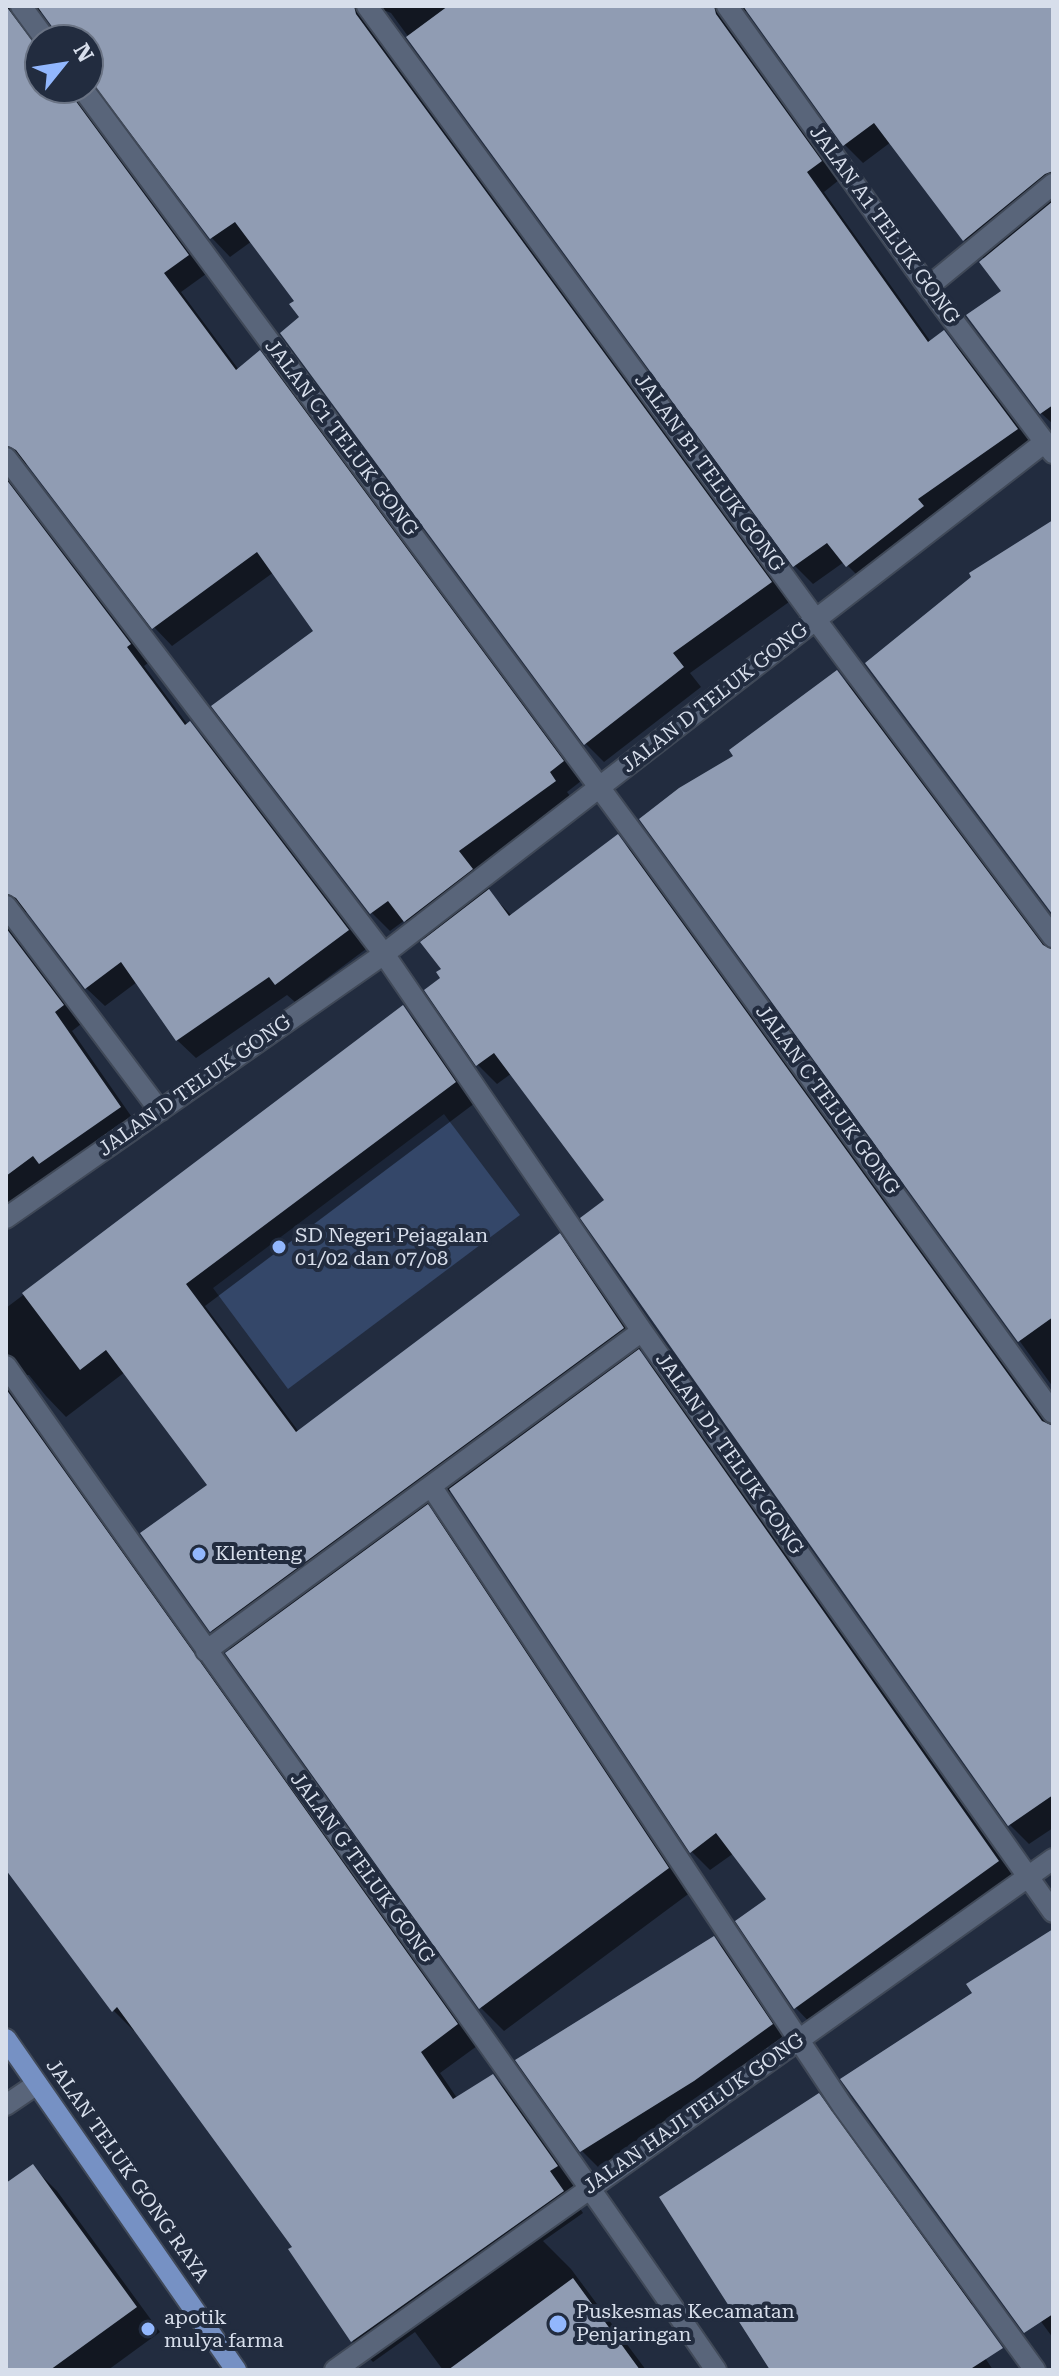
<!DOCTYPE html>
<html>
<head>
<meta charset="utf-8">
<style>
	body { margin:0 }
	#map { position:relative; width:1059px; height:2376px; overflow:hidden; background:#222c3f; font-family:"Roboto Serif",serif }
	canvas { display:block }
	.frame { position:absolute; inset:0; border:8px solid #d7deeb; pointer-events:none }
	.north { position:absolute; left:24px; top:24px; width:80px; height:80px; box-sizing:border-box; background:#222c3f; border:2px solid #6a7384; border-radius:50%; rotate:60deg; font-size:22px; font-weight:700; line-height:32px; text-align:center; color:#d7deeb }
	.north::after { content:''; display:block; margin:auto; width:28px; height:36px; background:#92b7fd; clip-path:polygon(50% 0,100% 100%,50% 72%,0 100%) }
</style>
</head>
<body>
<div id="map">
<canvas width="1059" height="2376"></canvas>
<div class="frame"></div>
<div class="north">N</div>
</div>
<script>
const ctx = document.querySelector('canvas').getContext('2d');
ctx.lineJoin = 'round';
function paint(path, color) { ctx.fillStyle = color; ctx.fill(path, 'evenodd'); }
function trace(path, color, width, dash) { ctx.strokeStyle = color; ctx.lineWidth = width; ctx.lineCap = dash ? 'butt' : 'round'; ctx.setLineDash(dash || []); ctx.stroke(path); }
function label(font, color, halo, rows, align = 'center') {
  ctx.font = font + ' "Roboto Serif",serif'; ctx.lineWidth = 8; ctx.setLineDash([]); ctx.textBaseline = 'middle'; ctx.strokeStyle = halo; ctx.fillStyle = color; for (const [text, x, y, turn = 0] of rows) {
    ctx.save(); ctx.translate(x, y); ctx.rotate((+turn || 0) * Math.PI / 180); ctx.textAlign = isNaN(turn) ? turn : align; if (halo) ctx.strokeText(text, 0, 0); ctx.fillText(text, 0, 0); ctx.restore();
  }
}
const green = new Path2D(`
	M444,1114L520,1215L288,1389L213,1288Z`);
const shadow = new Path2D(`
	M6,6H1053V157L1045,163L1053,173V424L1041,413L1004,291L985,260L965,240L891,142L863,163L844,144L750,12L746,11L733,19L734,34L839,180L824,192L931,342L944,333L963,352L1035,448L866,584L844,562L813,584L795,566L391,13L386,11L377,14L372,26L374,34L789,602L690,673L701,687L604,762L586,744L282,334L301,317L296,301L252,241L230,257L212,238L105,94L101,93L92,96L87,108L90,116L206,274L181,292L239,370L260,353L278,371L581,781L567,792L573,800L476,870L490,888L487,890L512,916L618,837L637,856L1053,1428V1828L1029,1844L1010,1825L607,1200L512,1073L497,1084L478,1065L443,978V969L426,941L405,920L390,931L372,913L214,706L316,631L274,572L172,646L154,627L28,464L18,465L12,473L14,486L148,663L144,666L188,725L190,724L208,742L366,949L295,1002L287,995L196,1058L177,1040L137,982L105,1006L86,988L29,912L18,913L12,921L14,934L81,1024L72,1031L138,1126L59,1181L52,1174L6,1208ZM44,12L58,32L60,40H88V88H40V50L28,34L27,21L33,13Z
	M837,672L856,692L1050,951H1053V1387L641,819L736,757Z
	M403,1008L424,1029L475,1103L205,1306L299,1432L559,1236L580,1257L643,1349L639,1352L657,1371L1017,1881L814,2027L796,2008L738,1922L769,1899L734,1853L710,1870L692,1852L452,1490L428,1507L450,1530L691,1892L504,2031L481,2008L232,1651L212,1631L210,1486L125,1372L66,1417L46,1396L29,1375H20L15,1396L215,1681L477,2046L440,2073L457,2098L493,2076L513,2097L577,2187L569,2192L583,2213L543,2241L571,2269L646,2370H443L415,2332L373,2362L353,2341L291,2250L295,2247L136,2029L134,2031L113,2010L6,1867V1308Z
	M1053,1932V2338L1012,2282L975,1994Z
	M714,1938L737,1961L795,2048L605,2174L582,2151L518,2060Z
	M818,2096L835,2112L973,2304L957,2315L993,2370H773Z
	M32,2166L57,2191L160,2332L108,2370H6V2186Z`);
const building = new Path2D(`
	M6,6L40,51V88H69L72,96L189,255L164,273L236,370L260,350L564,761L550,772L556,781L459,851L473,869L404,922L388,901L370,914L211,706L313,631L257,552L152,629L16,450L6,445Z
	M37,6H354L356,14L772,582L673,653L684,667L584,745L280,333L299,317L289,304L294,301L235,222L210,239L88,77V40H59L56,32Z
	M448,6H714L716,14L822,161L807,172L928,342L944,330L1018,429L918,499L924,506L846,567L827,543L793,567L406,37Z
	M743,6H1053V171L1045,174L963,241L874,123L843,146Z
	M1053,201V405L1040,414L966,315L1001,291L979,262Z
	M6,479L131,644L127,647L185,725L190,721L349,930L275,985L269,977L176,1041L121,962L85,989L16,898L6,893Z
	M1053,520V915L865,663L971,577L969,573Z
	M837,670L1043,945L1053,950V1317L1018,1342L639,819L679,788L733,756L729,750Z
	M618,834L1042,1421L1053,1426V1795L1008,1826L580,1218L604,1200L494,1053L476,1066L424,990L440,978L436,972L441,969L420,942L489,889L509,916Z
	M6,928L64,1005L55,1012L121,1107L39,1164L33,1156L6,1176Z
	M403,1005L456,1082L186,1284L296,1432L560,1233L624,1328L210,1632L140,1533L207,1485L106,1350L80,1370L22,1293Z
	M639,1349L999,1861L794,2009L735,1921L766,1899L716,1833L690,1853L449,1489Z
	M6,1389L458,2024L421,2052L453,2099L493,2074L558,2166L550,2171L564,2191L351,2342L288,2249L292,2247L117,2007L112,2012L6,1870Z
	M428,1504L669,1868L479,2009L225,1653Z
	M1053,1929V2314L1024,2333L840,2079L972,1993L966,1984Z
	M714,1936L773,2024L694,2081L580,2152L515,2060Z
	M819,2093L1003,2348L969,2370H770L659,2197Z
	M33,2164L137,2307L50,2370H6V2183Z
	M573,2278L640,2370H448Z`);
const minor = new Path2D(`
	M21,6L46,40
	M367,6L816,620L1053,937
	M727,6L928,287L1053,453
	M82,88L639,841L1053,1413
	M928,287L1053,184
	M6,458L384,954L642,1331L1053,1912
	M6,906L160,1111
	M6,1218L384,954L1045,442
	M6,1366C241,1702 484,2032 716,2370
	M431,1486L842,2105L1035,2370
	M206,1651L642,1331
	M6,2105L37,2084
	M335,2370L1053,1859`);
const major = new Path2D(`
	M6,2039L236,2370`);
const markers = [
	[279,1247,8,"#92b7fd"],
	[199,1554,8,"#92b7fd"],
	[558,2324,10,"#92b7fd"],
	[148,2329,8,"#92b7fd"]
];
const streetNames = [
	["JALAN A1 TELUK GONG",884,225,54],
	["JALAN C1 TELUK GONG",341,438,53],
	["JALAN B1 TELUK GONG",709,473,54],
	["JALAN D TELUK GONG",715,698,-38],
	["JALAN D TELUK GONG",195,1086,-35],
	["JALAN C TELUK GONG",827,1100,54],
	["JALAN D1 TELUK GONG",729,1454,55],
	["JALAN G TELUK GONG",362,1868,54],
	["JALAN HAJI TELUK GONG",694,2114,-35],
	["JALAN TELUK GONG RAYA",127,2171,55]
];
const poiNames = [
	["SD Negeri Pejagalan",295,1236],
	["01/02 dan 07/08",295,1259],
	["Klenteng",215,1554],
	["Puskesmas Kecamatan",576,2312],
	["Penjaringan",576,2335],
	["apotik",164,2318],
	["mulya farma",164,2341]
];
paint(green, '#344769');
paint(shadow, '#0007');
paint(building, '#909cb3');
trace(minor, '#404958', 24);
trace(major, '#404958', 24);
trace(minor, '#59657a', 20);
trace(major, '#7691c4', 20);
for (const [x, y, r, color] of markers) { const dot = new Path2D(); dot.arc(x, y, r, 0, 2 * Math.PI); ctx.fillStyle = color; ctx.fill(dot); trace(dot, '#222c3f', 3); }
label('20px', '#d7deeb', '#222c3f', streetNames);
label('20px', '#d7deeb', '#222c3f', poiNames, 'left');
</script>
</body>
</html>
